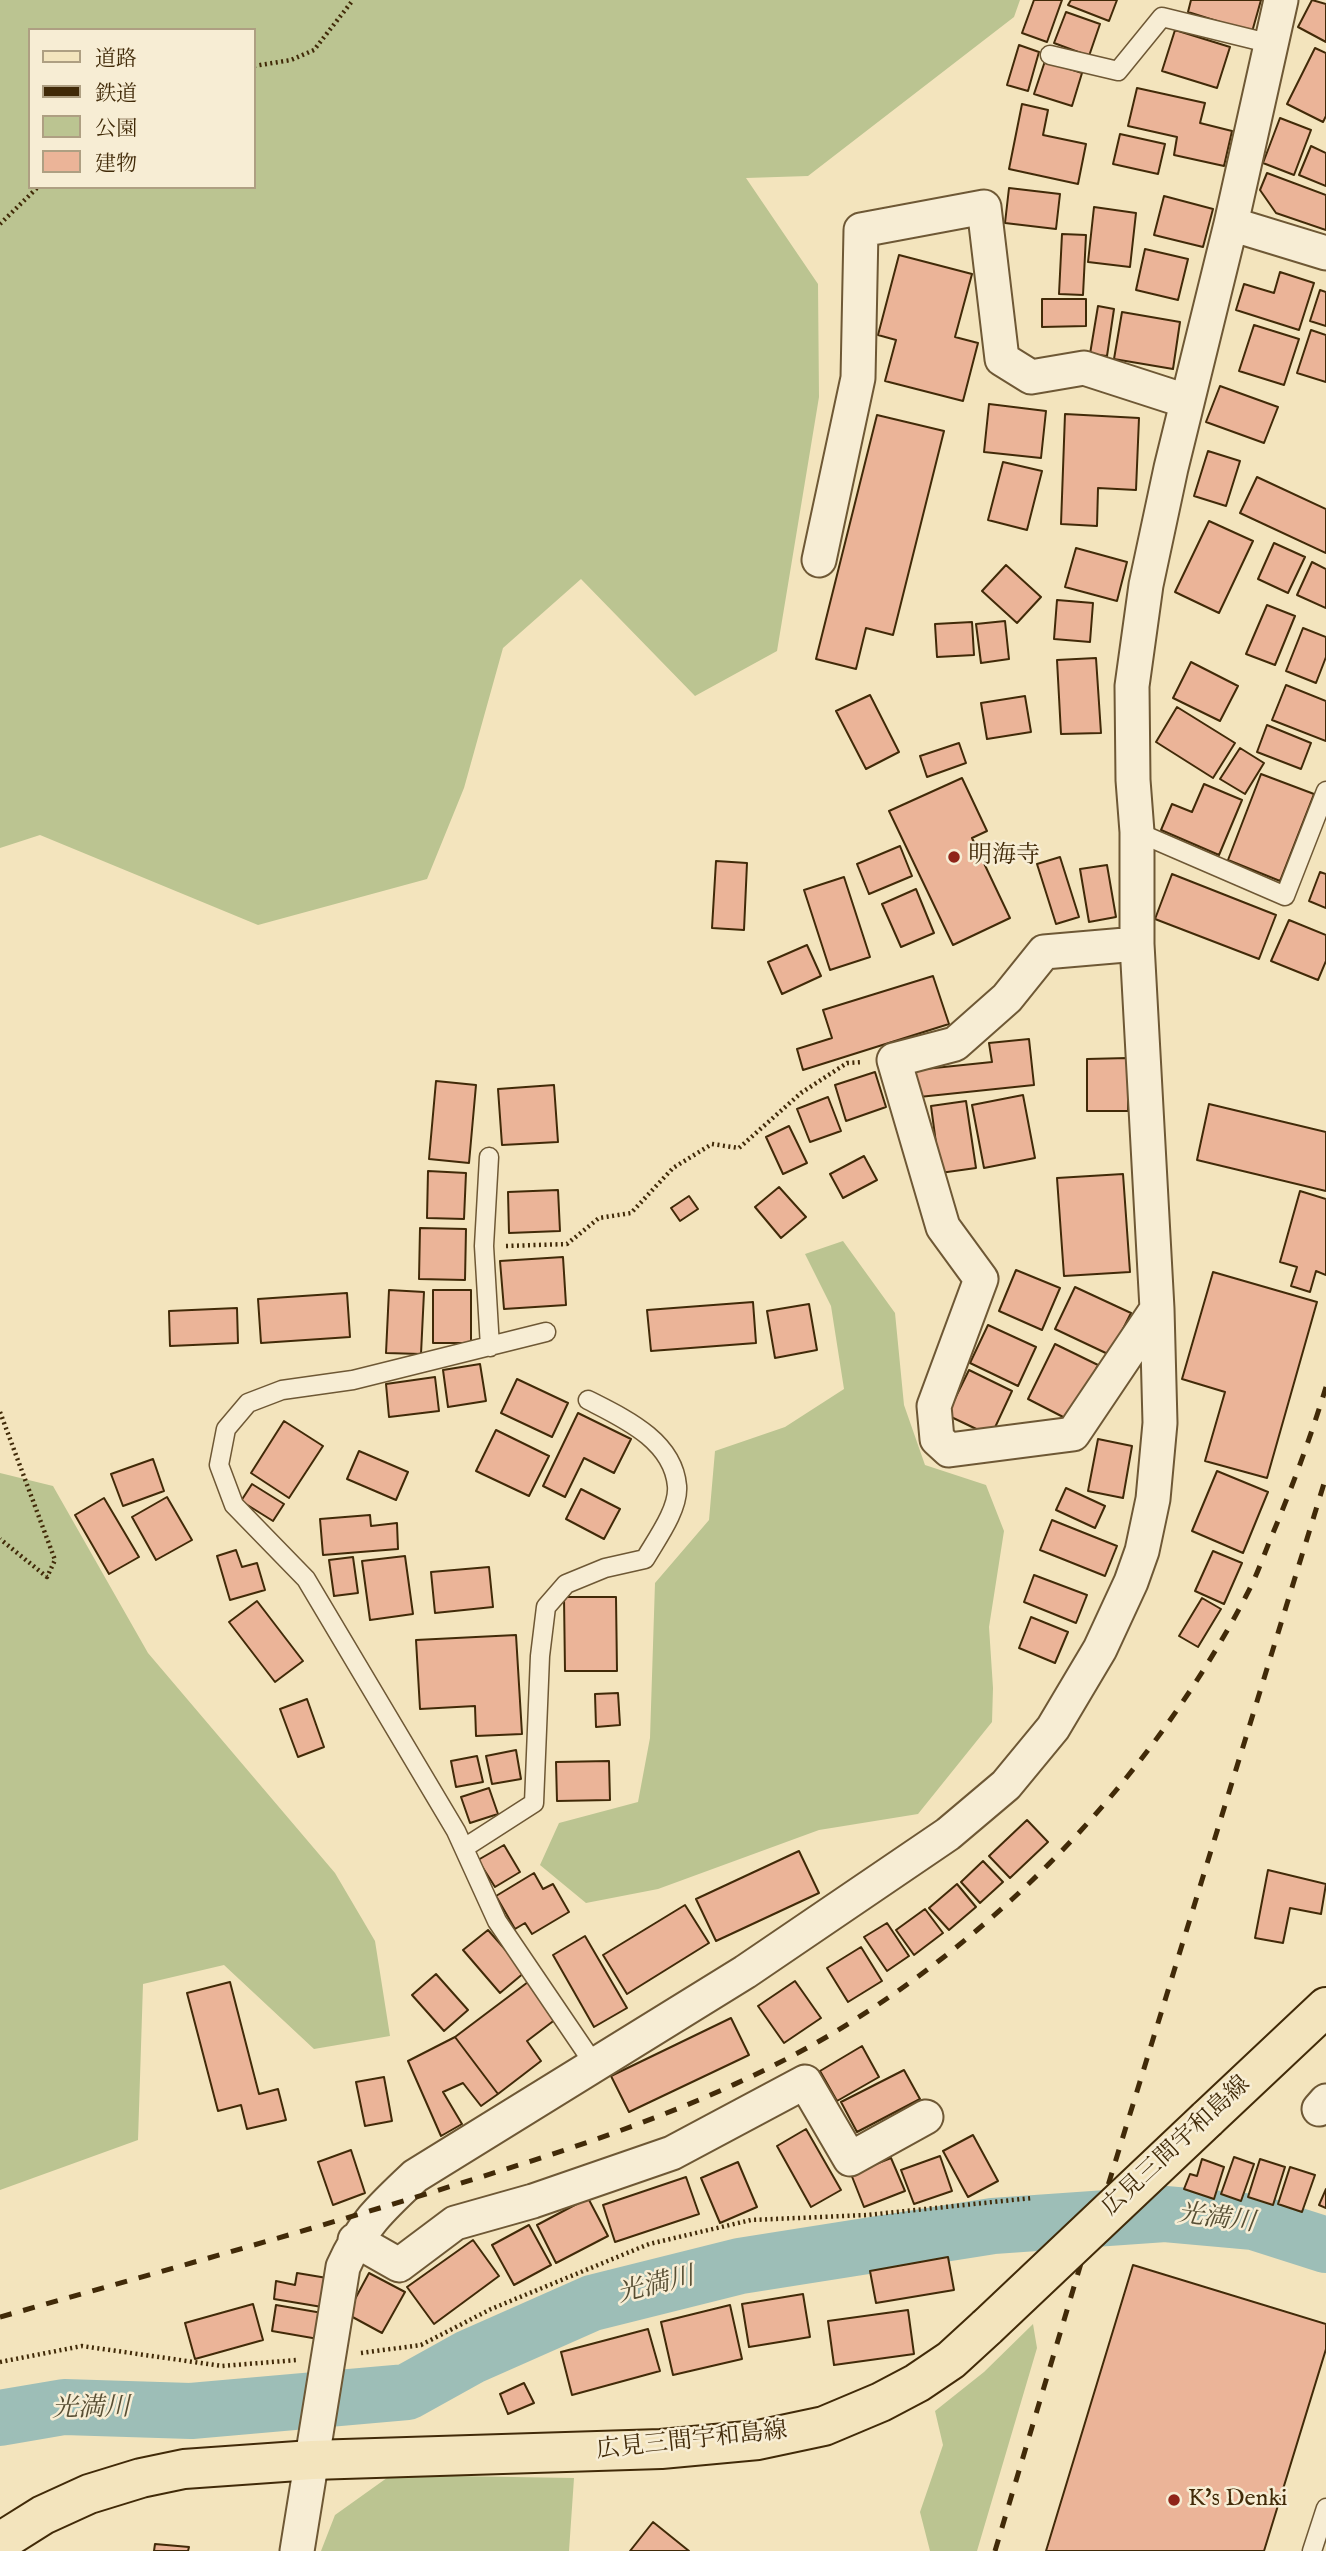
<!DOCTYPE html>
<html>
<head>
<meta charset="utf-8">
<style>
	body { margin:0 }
	#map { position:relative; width:1326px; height:2551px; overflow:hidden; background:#f3e4bd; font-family:"IM FELL English","Noto Serif JP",serif }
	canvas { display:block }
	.legend { position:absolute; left:28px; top:28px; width:228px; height:161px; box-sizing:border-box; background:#f7edd4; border:2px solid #ae9f82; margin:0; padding:9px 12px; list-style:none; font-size:21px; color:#412a08 }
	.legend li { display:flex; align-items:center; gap:14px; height:35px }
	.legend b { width:35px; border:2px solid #ae9f82 }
</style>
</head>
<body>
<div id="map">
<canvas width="1326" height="2551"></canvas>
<ul class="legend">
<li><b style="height:9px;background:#f3e4bd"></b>道路</li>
<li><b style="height:9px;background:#412a08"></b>鉄道</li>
<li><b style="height:19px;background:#bbc491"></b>公園</li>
<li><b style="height:19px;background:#ebb498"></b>建物</li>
</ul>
</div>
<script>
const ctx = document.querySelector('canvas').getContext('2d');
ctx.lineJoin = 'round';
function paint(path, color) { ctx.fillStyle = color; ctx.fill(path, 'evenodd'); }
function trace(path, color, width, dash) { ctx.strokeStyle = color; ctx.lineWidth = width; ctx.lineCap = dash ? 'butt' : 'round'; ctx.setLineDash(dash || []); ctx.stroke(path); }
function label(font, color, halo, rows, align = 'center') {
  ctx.font = font + ' "IM FELL English","Noto Serif JP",serif'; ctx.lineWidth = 5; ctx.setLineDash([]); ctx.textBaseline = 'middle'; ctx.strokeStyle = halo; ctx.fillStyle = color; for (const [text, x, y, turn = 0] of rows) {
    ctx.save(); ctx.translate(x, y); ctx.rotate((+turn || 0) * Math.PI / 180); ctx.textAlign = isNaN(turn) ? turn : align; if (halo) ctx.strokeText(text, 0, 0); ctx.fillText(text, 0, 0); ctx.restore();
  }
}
const green = new Path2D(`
	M0,0H1020L1014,17L808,176L746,178L818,284L819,397L777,651L695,696L581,579L503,648L464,788L427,879L258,925L40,835L0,848ZM30,30H254V187H30Z
	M843,1241L895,1313L904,1405L925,1465L986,1485L1004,1531L989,1627L993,1688L992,1722L918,1814L819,1830L658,1889L586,1903L540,1865L559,1823L638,1802L650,1738L655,1583L709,1520L715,1451L785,1427L844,1389L831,1306L805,1254Z
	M0,1473L53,1486L148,1653L335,1873L375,1941L390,2036L314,2049L224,1965L143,1984L138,2140L0,2190Z
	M1033,2324L1037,2348L977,2551H930L920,2512L943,2445L935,2411L984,2372Z
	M391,2475L574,2478L569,2551H321L335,2515Z`);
const river = new Path2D(`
	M0,2418L64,2407L191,2411L407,2392L470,2357L592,2303L740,2266L993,2226L1165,2214L1254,2222L1326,2245`);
const building = new Path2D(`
	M1034,0H1062L1047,42L1022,33Z
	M1071,0H1117L1109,21L1068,5Z
	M1191,0H1261L1252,32L1188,12Z
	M1312,0L1326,4V42L1298,27Z
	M1066,12L1100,24L1089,56L1054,43Z
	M1175,30L1230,47L1217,88L1162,71Z
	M1019,45L1039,52L1028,91L1007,85Z
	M1315,48L1326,53V116L1323,122L1287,104Z
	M1045,61L1082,73L1072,106L1034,94Z
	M1137,88L1205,103L1200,123L1232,131L1224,166L1174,155L1177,137L1128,126Z
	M1022,104L1048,110L1043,135L1086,144L1078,184L1009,169Z
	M1280,118L1311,130L1294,175L1263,163Z
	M1120,134L1165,144L1158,174L1113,164Z
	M1311,146L1326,153V186L1299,175Z
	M1267,173L1326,195V230L1276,213L1260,190Z
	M1009,188L1060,194L1056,229L1005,223Z
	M1164,196L1213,209L1203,247L1154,235Z
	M1094,207L1136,213L1130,267L1088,262Z
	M1062,234L1086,235L1083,295L1059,294Z
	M1145,249L1188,259L1178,300L1136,290Z
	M899,255L972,274L955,337L978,343L963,401L885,381L896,340L878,335Z
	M1280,272L1314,283L1299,330L1236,310L1244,284L1274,293Z
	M1320,290L1326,292V326L1310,321Z
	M1042,299H1086V326L1042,327Z
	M1098,306L1114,309L1107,356L1090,354Z
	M1122,312L1180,322L1173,369L1114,359Z
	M1254,325L1299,339L1284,385L1239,371Z
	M1311,330L1326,335V382L1297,373Z
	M1220,386L1278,407L1264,443L1206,422Z
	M989,404L1046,411L1041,458L984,452Z
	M1065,414L1139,418L1136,490L1098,488L1097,526L1061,524Z
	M877,415L944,431L893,635L866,628L856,669L816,659Z
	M1208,451L1240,461L1226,506L1194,496Z
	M1003,462L1042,471L1027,530L988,520Z
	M1257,477L1326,509V553L1240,513Z
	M1209,521L1253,541L1219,613L1175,592Z
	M1274,543L1305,557L1288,593L1258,579Z
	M1076,548L1127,562L1117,601L1065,587Z
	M1312,562L1326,569V608L1297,595Z
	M1006,565L1041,597L1017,623L982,591Z
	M1057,600L1093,603L1090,642L1054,639Z
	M1267,605L1295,616L1275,665L1246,654Z
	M1005,621L1009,659L981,663L976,624Z
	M972,622L974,655L937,657L935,624Z
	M1303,628L1326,637V657L1316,683L1286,671Z
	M1096,658L1101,733L1061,734L1057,660Z
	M1191,662L1238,686L1220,721L1173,698Z
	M1286,685L1326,701V741L1272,720Z
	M870,695L899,752L866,769L836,711Z
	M1025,696L1031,732L987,739L981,703Z
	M1177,707L1235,743L1213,778L1156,742Z
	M1267,725L1311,743L1301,769L1257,752Z
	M959,743L966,763L927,777L920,756Z
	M1240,748L1264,763L1245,794L1220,779Z
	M1261,774L1314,794L1280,881L1228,860Z
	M962,778L987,831L972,838L1010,918L953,945L889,811Z
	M1204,784L1242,800L1219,855L1161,830L1172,804L1192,812Z
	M900,846L912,876L869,894L857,864Z
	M1060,857L1079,917L1056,924L1037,864Z
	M716,861L747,863L744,930L712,928Z
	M1107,865L1116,917L1089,922L1080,869Z
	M1320,872L1326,874V908L1309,901Z
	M1172,874L1276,915L1259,959L1155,919Z
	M844,877L870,957L830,970L804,890Z
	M916,889L934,933L901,947L882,904Z
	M1289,920L1326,935V961L1318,980L1271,961Z
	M807,945L821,976L782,994L768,962Z
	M933,976L949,1024L803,1070L797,1049L832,1038L823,1010Z
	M1029,1039L1034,1085L919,1097L915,1070L992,1062L989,1043Z
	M1128,1058V1111H1087V1059Z
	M875,1072L886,1107L846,1121L835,1085Z
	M436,1081L476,1085L469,1163L429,1159Z
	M554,1085L558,1142L502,1145L498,1089Z
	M1023,1095L1035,1158L984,1168L972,1105Z
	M828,1097L841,1131L810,1142L797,1109Z
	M966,1101L976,1168L940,1173L931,1106Z
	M1209,1104L1326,1132V1191L1197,1160Z
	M789,1126L807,1163L783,1174L766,1137Z
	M864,1156L877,1180L843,1198L830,1174Z
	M428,1171L466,1173L464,1219L427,1218Z
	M1123,1174L1130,1272L1064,1276L1057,1178Z
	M779,1187L806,1217L781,1238L755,1207Z
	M558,1190L560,1231L509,1233L508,1192Z
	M1300,1191L1326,1199V1275L1316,1271L1310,1292L1291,1286L1297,1267L1280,1262Z
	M689,1196L698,1209L680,1221L671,1208Z
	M420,1228L466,1229L465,1280L419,1279Z
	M563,1257L566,1305L504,1309L500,1261Z
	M1016,1270L1060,1288L1042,1330L999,1311Z
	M1213,1272L1317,1302L1267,1478L1205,1461L1225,1392L1182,1379Z
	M1075,1287L1131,1313L1110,1355L1055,1329Z
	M389,1290L424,1292L421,1354L386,1353Z
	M433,1290H471V1343H433Z
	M347,1293L350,1337L261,1343L258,1299Z
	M753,1302L756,1343L651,1351L647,1310Z
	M809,1304L817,1350L775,1358L767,1311Z
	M237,1308L238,1343L170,1346L169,1311Z
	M988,1325L1036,1347L1018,1386L970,1363Z
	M1055,1344L1098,1365L1071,1421L1028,1399Z
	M480,1364L486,1401L448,1407L443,1370Z
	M969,1370L1012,1391L991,1436L947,1415Z
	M435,1377L439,1411L389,1417L386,1384Z
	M517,1379L568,1403L552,1437L501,1413Z
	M578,1413L631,1439L614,1473L584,1458L565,1497L543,1486Z
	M284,1421L323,1446L289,1498L251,1473Z
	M496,1430L549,1456L529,1496L476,1471Z
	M1098,1439L1132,1446L1123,1498L1088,1491Z
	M359,1451L408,1472L396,1500L347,1479Z
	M153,1459L164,1491L123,1506L111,1474Z
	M1217,1471L1268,1492L1243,1553L1192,1531Z
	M252,1484L284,1504L273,1521L241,1501Z
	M1066,1488L1105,1506L1095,1528L1056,1510Z
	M581,1489L620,1509L604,1539L566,1519Z
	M167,1497L192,1540L156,1560L132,1517Z
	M104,1498L139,1557L109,1574L75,1515Z
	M370,1515L371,1526L397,1523L398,1549L323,1555L320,1519Z
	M1052,1520L1117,1546L1105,1576L1040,1550Z
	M236,1550L242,1567L257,1563L265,1590L230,1600L217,1556Z
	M1213,1551L1242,1563L1224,1604L1195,1591Z
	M405,1556L413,1614L370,1620L362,1561Z
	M353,1557L358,1593L334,1596L329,1560Z
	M489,1567L493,1607L435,1613L431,1572Z
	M1034,1575L1087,1595L1076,1623L1024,1602Z
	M564,1597H616L617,1671H565Z
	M1202,1598L1221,1609L1198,1647L1179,1636Z
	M257,1601L303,1661L275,1682L229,1622Z
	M1031,1617L1068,1632L1055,1663L1019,1648Z
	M516,1635L522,1734L476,1736L475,1706L420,1709L416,1640Z
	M618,1693L620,1725L596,1727L595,1694Z
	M307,1699L324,1747L298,1757L280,1709Z
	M516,1750L521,1779L492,1784L486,1756Z
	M477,1756L483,1782L456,1787L451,1761Z
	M609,1761L610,1800L557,1801L556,1762Z
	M489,1788L498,1814L470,1823L461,1797Z
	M1027,1820L1048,1842L1010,1878L989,1856Z
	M504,1845L520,1872L495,1887L478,1860Z
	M799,1851L819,1893L716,1941L696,1899Z
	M983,1861L1003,1882L980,1903L961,1882Z
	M1268,1870L1326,1884L1321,1914L1290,1908L1283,1943L1255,1938Z
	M534,1873L543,1889L553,1884L569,1912L532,1934L525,1923L515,1929L496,1896Z
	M957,1884L976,1907L949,1930L929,1908Z
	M685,1905L709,1943L627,1994L603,1955Z
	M925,1909L943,1933L914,1955L896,1930Z
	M887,1923L909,1956L887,1971L864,1937Z
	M488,1930L525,1972L500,1993L463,1950Z
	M585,1936L627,2008L594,2027L553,1955Z
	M861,1947L882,1981L848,2002L827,1968Z
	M436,1974L468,2010L444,2031L412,1995Z
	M795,1981L821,2018L784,2043L758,2006Z
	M230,1982L259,2094L278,2089L286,2120L247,2129L241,2105L218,2111L187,1993Z
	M528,1982L556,2019L527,2041L541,2061L498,2094L455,2037Z
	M731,2018L749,2055L629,2112L611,2076Z
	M455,2037L498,2094L481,2106L463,2083L443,2092L462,2124L441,2136L408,2061Z
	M862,2046L879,2077L837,2101L820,2071Z
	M904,2070L920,2099L857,2132L841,2102Z
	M384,2077L392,2121L365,2126L356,2082Z
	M806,2129L841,2190L811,2207L777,2146Z
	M973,2135L998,2181L968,2197L943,2151Z
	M351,2150L365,2193L333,2205L318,2162Z
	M940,2156L952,2191L914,2204L901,2170Z
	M1234,2157L1254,2164L1241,2201L1221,2194Z
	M891,2158L905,2191L864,2207L851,2174Z
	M1202,2159L1224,2167L1214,2199L1184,2189L1190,2174L1197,2176Z
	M1260,2159L1285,2167L1273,2205L1248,2197Z
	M738,2162L757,2207L720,2223L701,2178Z
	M1290,2167L1315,2175L1302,2212L1278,2204Z
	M686,2177L699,2214L615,2242L603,2205Z
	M1326,2189V2208L1319,2205Z
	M588,2198L608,2236L556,2263L537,2225Z
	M529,2225L551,2265L514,2285L492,2245Z
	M473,2240L499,2276L434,2324L407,2287Z
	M948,2257L954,2290L876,2303L870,2271Z
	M1133,2265L1326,2324V2349L1264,2551H1046Z
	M297,2273L333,2279L328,2308L274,2299L276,2281L295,2285Z
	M369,2273L405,2292L382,2333L347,2314Z
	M803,2294L810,2337L749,2347L742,2304Z
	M253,2304L263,2340L195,2359L185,2323Z
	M276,2305L328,2314L324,2340L272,2331Z
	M730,2305L742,2359L673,2375L661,2322Z
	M908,2310L914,2354L834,2365L828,2321Z
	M648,2329L660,2371L572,2395L561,2352Z
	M524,2383L534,2403L508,2414L500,2394Z
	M653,2522L689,2551H630Z
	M155,2544L189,2547L188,2551H154Z`);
const path = new Path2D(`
	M254,66L291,60L314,50L353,0
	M0,224L38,187
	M506,1246L567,1244L599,1218L631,1213L673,1168L712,1144L739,1148L801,1093L847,1063L863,1062
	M0,1412L55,1560L47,1577L0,1539
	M361,2353L421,2345L491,2309L649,2244L751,2220L867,2215L1032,2198
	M0,2362L82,2346L222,2366L297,2360`);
const service = new Path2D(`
	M1050,55L1118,71L1162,17L1272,44
	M1137,832L1285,896L1326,791
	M489,1157L484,1246L490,1347
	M546,1332L353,1380L282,1390L248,1403L226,1429L219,1465L234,1505L306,1579L456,1831L497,1921L594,2064
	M464,1848L534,1803L540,1656L546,1607L566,1584L605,1568L645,1559C656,1540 679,1509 677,1486C673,1440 623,1418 588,1400
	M1312,2551L1326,2508`);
const minor = new Path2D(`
	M1231,224L1326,253
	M819,560L858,378L861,230L984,207L1002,359L1031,377L1084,368L1186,401
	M1137,944L1044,952L1007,998L955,1044L894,1060L943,1227L981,1279L934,1406L937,1439L949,1450L1073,1434L1157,1309
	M1319,2109L1326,2101
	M355,2240L399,2265L455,2223L533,2201L672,2153L805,2082L850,2159L926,2117
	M297,2551L343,2267C361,2226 383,2206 415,2176L745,1972L948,1834L1006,1785L1053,1728L1100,1649L1131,1582L1142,1551L1153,1499L1160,1423L1157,1309L1137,944V832L1133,780L1132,686L1146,585L1171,468L1231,224L1281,0`);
const primary = new Path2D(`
	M1207,2119L1326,2007
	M0,2542L43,2515L89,2494L141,2478L184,2469L312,2460L661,2449L758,2440L824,2426L881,2402L917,2383L951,2360L987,2327`);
const rail = new Path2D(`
	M0,2317C152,2274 304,2232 455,2185C581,2146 708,2105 823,2039C1001,1935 1151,1778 1246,1596C1257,1576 1264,1554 1273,1533C1293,1485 1311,1436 1326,1387
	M995,2551L1082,2260L1106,2192L1326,1477`);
const primaryBridge = new Path2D(`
	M987,2327L1207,2119`);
const markers = [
	[954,857,7,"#8f2418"],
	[1174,2500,7,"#8f2418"]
];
const poiNames = [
	["明海寺",968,857],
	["K's Denki",1188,2500]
];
const streetNames = [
	["広見三間宇和島線",1177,2147,-43],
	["広見三間宇和島線",692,2442,-6]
];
const waterNames = [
	["光満川",1216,2220,7],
	["光満川",656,2287,-14],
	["光満川",91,2410,-1]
];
paint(green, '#bbc491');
trace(river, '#9dbeb7', 56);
paint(building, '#ebb498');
trace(building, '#412a08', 2);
trace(service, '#6e5835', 21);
trace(minor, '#6e5835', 37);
trace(primary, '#412a08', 42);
trace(path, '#412a08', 4.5, [2, 3.5]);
trace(service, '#f7edd4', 18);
trace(minor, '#f7edd4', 33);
trace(primary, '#f3e4bd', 38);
trace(rail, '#412a08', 5, [12, 12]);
trace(primaryBridge, '#412a08', 42, []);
trace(primaryBridge, '#f3e4bd', 38);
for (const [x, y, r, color] of markers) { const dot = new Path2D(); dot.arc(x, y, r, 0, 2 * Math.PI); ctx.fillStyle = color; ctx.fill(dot); trace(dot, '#f7edd4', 2.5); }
label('24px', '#412a08', '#f7edd4', poiNames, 'left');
label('24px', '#412a08', '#f7edd4', streetNames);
label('italic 26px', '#584f34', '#f7edd4', waterNames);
</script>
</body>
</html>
